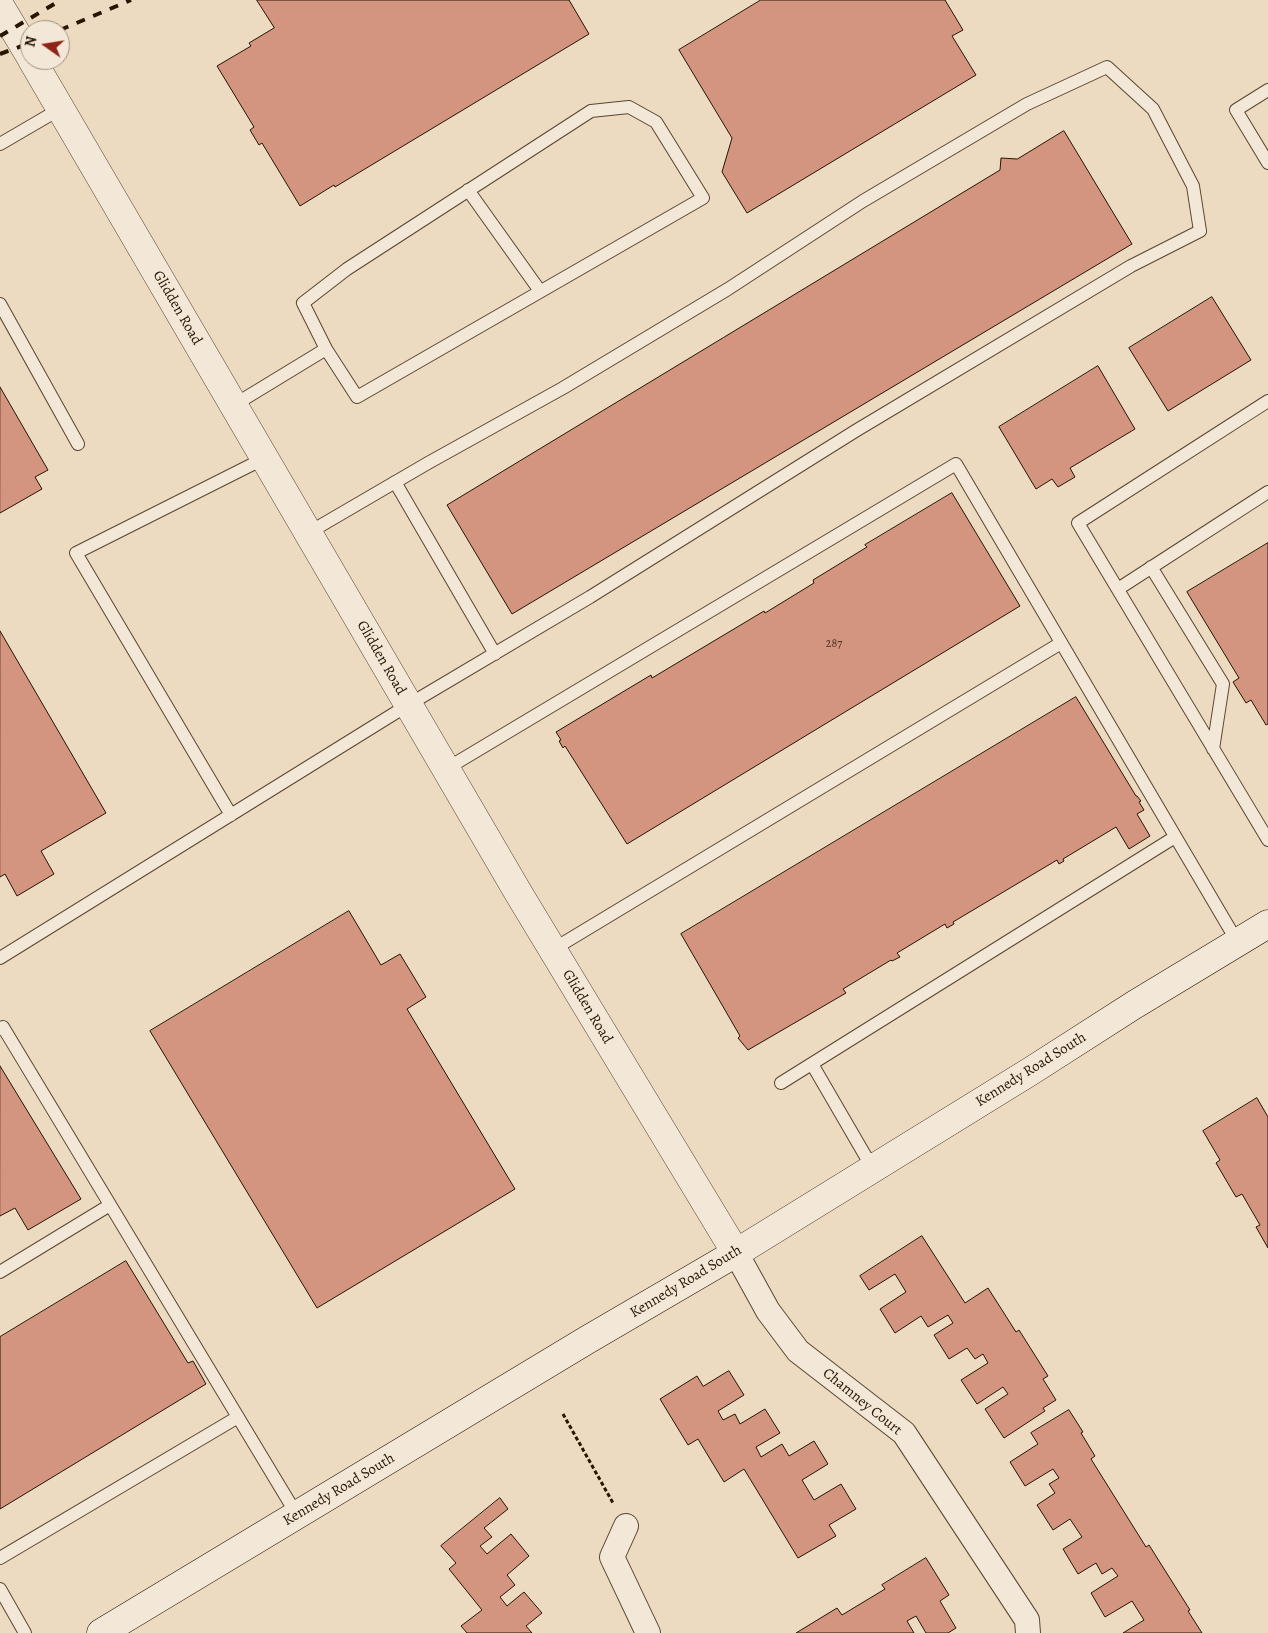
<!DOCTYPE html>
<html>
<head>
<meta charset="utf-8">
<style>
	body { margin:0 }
	#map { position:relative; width:1268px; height:1633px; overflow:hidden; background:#ecdac1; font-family:Alegreya,serif }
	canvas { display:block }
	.north { position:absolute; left:20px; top:20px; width:50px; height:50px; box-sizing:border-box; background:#f3e7d7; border:1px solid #a19381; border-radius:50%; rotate:283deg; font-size:14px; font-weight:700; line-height:20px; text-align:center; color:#261500 }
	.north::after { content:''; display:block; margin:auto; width:18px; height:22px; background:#8f2418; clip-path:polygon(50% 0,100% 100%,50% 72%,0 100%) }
</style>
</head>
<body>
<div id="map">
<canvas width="1268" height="1633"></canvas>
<div class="north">N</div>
</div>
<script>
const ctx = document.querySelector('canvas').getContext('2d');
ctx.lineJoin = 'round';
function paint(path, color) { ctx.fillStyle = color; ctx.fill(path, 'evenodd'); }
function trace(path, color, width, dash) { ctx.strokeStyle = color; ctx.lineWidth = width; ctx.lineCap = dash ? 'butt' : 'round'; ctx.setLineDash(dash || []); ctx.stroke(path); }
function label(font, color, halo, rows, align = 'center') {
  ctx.font = font + ' Alegreya,serif'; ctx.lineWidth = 4; ctx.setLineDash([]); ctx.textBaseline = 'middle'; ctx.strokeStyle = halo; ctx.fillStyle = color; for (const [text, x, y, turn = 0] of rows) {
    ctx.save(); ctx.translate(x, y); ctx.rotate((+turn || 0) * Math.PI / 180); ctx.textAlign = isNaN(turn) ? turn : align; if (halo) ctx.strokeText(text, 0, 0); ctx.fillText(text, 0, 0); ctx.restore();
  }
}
const building = new Path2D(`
	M257,0H569L589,34L335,187L334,185L300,206L262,143L259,145L250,130L254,127L217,66L251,46L249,43L274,28Z
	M761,0H945L963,30L952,36L976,75L747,213L722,172L732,138L679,50Z
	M1064,131L1132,244L512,614L447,505L1000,170L1001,158L1017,159Z
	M1212,297L1251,360L1168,411L1129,348Z
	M1098,366L1135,429L1070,468L1075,477L1058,487L1052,479L1036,489L999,427Z
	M0,387L48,470L35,477L42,489L0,513Z
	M952,493L1020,606L627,844L565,746L563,748L559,741L561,740L556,732L651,675L652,678L764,611L765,613L814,583L813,580L867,547L865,545Z
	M1268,543V724L1266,725L1251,700L1246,703L1233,682L1239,678L1187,592Z
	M0,631L106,813L41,851L54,874L17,896L5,874L0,877Z
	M1076,697L1136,796H1137L1141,801L1139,802L1144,810L1137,814L1150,836L1129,849L1116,827L1063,859L1064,861L1059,864L1057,860L953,922L954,924L947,928L945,924L897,953L900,957L892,961L891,960L843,989L846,993L748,1050L738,1038L740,1036L681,934Z
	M349,911L381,965L400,954L426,997L407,1009L515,1189L317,1308L150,1031Z
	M0,1066L81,1199L28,1230L15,1208L0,1216Z
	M1257,1098L1268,1117V1248L1256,1227L1260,1225L1242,1194L1236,1197L1216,1163L1220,1160L1203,1131Z
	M922,1236L965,1303L988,1288L1016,1332L1019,1330L1048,1376L1043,1379L1056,1400L1043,1408L1045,1411L1004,1438L985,1409L1008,1394L1003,1387L977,1404L961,1380L988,1363L983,1354L975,1359L967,1348L949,1359L934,1335L953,1323L948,1315L928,1327L921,1316L895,1333L880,1309L906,1292L895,1274L869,1290L860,1276Z
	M126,1261L188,1363L193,1361L206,1384L0,1509V1337Z
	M729,1371L744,1395L718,1411L723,1420L735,1414L740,1424L765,1409L780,1433L756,1447L761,1457L782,1444L789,1456L814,1441L828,1464L802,1480L814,1500L841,1484L856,1509L829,1525L836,1536L798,1558L744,1469L724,1482L698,1439L688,1445L660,1399L697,1376L703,1386Z
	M1069,1410L1083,1432L1081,1433L1095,1456L1091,1459L1146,1547L1149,1545L1190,1610L1188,1611L1202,1633H1123L1144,1620L1132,1601L1105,1617L1091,1593L1118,1576L1112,1568L1102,1574L1096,1563L1078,1574L1063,1549L1082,1537L1070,1519L1053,1530L1037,1505L1055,1493L1049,1484L1059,1478L1053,1469L1025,1486L1010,1462L1038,1444L1031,1433Z
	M500,1498L508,1509L484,1528L492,1537L480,1546L487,1554L511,1534L529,1556L507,1575L515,1585L500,1597L507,1606L524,1592L542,1613L526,1626L532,1633H467L461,1626L482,1610L449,1569L456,1563L441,1546Z
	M926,1558L949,1595L940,1601L956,1628L948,1633H926L916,1616L907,1621L914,1633H796L837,1608L842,1615L885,1589L882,1585Z`);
const path = new Path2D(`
	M563,1414L613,1503`);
const service = new Path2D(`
	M1268,90L1236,110L1268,163
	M0,144L60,109
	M468,190L540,291
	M0,304L78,444
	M1268,401L1078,523L1268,840
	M234,405L326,349L357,397L703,198L656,122L629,107L591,111L347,269L303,303L326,349
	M395,482L495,654
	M1151,567L1223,684L1213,749
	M1118,589L1268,492
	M446,769L956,464L1238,943
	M231,815L76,553L265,458
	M552,950L1061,643
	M0,958L408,705L590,597L857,430L1131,266L1200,231L1193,186L1153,109L1107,67L1027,104L863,201L728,289L563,388L428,463L308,533
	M0,1029L3,1027L297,1515
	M812,1064L873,1169
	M781,1083L1175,837
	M0,1272L110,1205
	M0,1558L238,1417
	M0,1589L25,1633`);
const minor = new Path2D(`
	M736,1253L768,1311L798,1351L904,1433L1027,1620L1028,1633
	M626,1526L612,1557L648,1633`);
const tertiary = new Path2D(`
	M0,6L30,56
	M32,60L519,894L736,1253`);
const secondary = new Path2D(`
	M101,1633L587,1340L736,1253L1031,1071L1134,1005L1268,924`);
const rail = new Path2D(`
	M60,30L131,0
	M0,36L61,0
	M0,54L30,43`);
const numberNames = [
	["287",834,644]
];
const streetNames = [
	["Glidden Road",177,308,60],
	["Glidden Road",381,658,60],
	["Glidden Road",587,1007,59],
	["Kennedy Road South",1031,1070,-32],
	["Kennedy Road South",686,1282,-31],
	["Chamney Court",862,1402,39],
	["Kennedy Road South",339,1490,-31]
];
paint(building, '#d39480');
trace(building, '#261500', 1);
trace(service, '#584630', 14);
trace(minor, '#584630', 26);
trace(tertiary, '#584630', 29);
trace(secondary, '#261500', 29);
trace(path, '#261500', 3, [4, 2.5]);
trace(service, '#f3e7d7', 12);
trace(minor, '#f3e7d7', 24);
trace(tertiary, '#f3e7d7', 28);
trace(secondary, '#f3e7d7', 28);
trace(rail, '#261500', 4, [9, 9]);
label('12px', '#513520', null, numberNames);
label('15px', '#261500', '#f3e7d7', streetNames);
</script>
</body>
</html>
